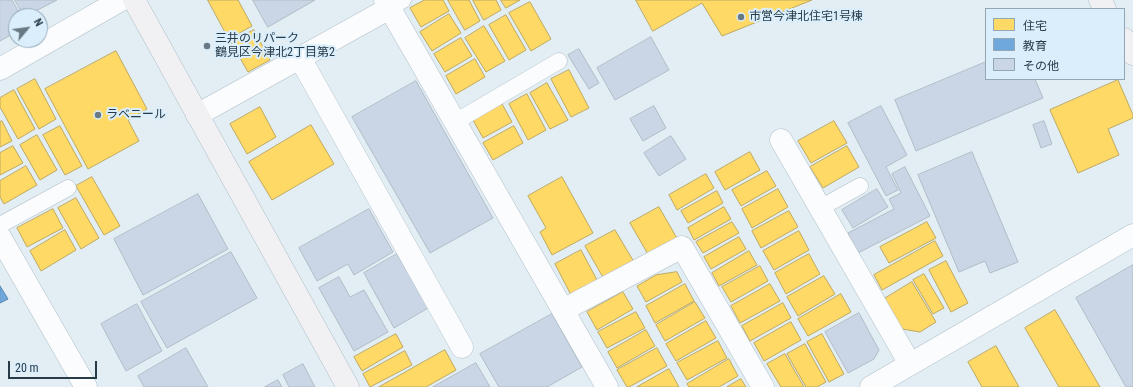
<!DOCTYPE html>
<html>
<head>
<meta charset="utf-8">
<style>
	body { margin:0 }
	#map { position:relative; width:1133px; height:387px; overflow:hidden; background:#e2edf4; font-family:"Roboto Condensed","Noto Sans JP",sans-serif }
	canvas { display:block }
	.legend { position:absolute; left:985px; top:8px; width:140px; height:72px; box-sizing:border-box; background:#daeefc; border:1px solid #92a6b4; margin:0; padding:5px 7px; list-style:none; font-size:12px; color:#263a47 }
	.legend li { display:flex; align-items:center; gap:8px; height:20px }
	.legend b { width:20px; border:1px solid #92a6b4 }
	.north { position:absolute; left:8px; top:8px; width:40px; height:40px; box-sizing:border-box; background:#daeefc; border:1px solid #92a6b4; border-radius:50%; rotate:61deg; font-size:11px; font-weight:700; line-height:16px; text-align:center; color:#263a47 }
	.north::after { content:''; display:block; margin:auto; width:14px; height:18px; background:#687984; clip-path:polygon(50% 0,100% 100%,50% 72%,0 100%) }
	.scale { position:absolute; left:8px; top:361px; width:89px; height:18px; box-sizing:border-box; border:2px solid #263a47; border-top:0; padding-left:5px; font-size:12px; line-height:14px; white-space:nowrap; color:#263a47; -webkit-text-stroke:3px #daeefc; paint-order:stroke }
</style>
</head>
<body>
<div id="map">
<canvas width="1133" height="387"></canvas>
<ul class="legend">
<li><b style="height:11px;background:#ffd966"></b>住宅</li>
<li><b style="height:11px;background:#6fa8dc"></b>教育</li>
<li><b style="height:11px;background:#cad6e5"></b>その他</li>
</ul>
<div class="north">N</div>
<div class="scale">20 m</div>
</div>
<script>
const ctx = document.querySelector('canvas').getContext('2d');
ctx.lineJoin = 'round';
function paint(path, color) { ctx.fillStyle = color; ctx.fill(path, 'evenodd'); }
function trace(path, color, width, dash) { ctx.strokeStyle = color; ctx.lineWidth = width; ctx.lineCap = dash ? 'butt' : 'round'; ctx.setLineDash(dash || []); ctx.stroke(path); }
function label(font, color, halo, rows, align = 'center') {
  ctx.font = font + ' "Roboto Condensed","Noto Sans JP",sans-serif'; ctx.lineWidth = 4; ctx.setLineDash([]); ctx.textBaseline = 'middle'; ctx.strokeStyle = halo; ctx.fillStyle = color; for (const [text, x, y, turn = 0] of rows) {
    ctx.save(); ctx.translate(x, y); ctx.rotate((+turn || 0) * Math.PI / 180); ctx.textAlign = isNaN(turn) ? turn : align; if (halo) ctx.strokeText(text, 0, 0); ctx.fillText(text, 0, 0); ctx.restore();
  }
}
const homes = new Path2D(`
	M208,0H238L252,26L229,39Z
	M425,0H443L449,11L421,27L410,8Z
	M448,0H469L480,21L465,30Z
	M473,0H496L501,10L484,20Z
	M501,0H520L506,8Z
	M636,0H812L722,36L702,3L653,31Z
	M530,2L551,39L531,51L509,13Z
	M449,14L461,33L432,51L420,32Z
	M506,15L526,50L509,60L489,25Z
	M484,26L505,61L486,72L465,38Z
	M254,30L270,60L248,72L231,42Z
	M461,38L472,56L445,72L434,54Z
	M116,51L147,109L128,120L139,141L88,169L45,89Z
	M475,59L485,77L456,94L446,76Z
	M569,70L589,108L571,117L551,79Z
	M35,79L56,119L39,129L17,89Z
	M1118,80L1133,115V118L1108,129L1119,155L1078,173L1050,110Z
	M547,83L568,120L550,129L530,93Z
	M14,90L35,129L18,139L0,107V98Z
	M527,94L546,130L528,140L509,104Z
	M502,104L512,122L483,138L473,120Z
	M260,107L276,137L247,154L230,124Z
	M2,121L12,141L0,147V122Z
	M834,121L847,143L811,163L798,141Z
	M311,125L334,164L272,200L249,162Z
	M60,126L82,166L65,175L43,135Z
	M514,126L523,143L493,160L483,143Z
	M37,135L57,170L40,180L20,145Z
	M13,146L23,163L0,175V153Z
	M847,146L859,167L823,188L810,167Z
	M750,152L760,170L725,190L715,172Z
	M26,166L37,185L4,204L0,197V181Z
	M767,171L776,186L741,206L732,190Z
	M706,174L714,188L677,210L669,195Z
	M92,177L120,226L104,235L76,186Z
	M562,177L593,233L552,255L540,232L546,228L528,196Z
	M778,189L788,207L752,228L742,209Z
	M717,191L723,203L688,223L681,211Z
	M76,198L99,238L81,249L58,208Z
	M659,207L678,240L649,256L630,223Z
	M724,207L731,219L694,240L688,228Z
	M53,209L63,228L27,247L17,228Z
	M789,211L798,227L761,248L752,231Z
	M732,222L739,233L703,253L696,242Z
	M927,222L936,238L889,263L880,247Z
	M65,230L76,250L41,271L30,251Z
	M615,230L634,262L604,279L585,246Z
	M799,231L809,250L774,270L763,251Z
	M739,237L746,249L711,269L704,257Z
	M935,241L943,256L882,290L874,275Z
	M581,250L597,280L571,295L555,264Z
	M749,251L757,265L719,286L712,273Z
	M809,254L820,274L786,294L775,273Z
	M946,261L968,303L951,312L929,270Z
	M760,266L768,281L731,302L722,287Z
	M677,272L682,282L646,302L637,286L656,275Z
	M924,274L944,308L933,314L913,280Z
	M824,276L835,294L798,316L787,297Z
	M912,282L936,322L920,332L902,329L884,299Z
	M685,284L694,301L655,323L646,306Z
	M770,284L780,301L740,323L731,306Z
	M623,292L633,309L597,330L587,312Z
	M841,294L851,312L808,336L798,319Z
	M695,302L705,318L665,341L656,325Z
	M783,303L791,318L750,341L742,326Z
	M1055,310L1100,387H1059L1025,328Z
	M636,312L645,328L607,348L598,332Z
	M706,321L716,338L676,361L666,344Z
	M791,322L801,340L764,361L754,343Z
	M646,330L655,346L617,368L608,352Z
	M396,334L403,347L362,371L354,357Z
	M822,334L844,374L829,382L807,342Z
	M718,341L727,358L687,380L677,363Z
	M805,344L826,382L817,387H806L787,354Z
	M996,346L1019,387H982L968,362Z
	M657,348L667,366L629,387H627L617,370Z
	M445,350L456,370L426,387H379Z
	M405,351L412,365L370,387L363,374Z
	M785,354L804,387H781L767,364Z
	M729,359L738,376L719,387H689L687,384Z
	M669,369L679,387H637Z
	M741,379L746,387H727Z`);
const schools = new Path2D(`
	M0,286L8,299L0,303Z`);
const building = new Path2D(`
	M0,0H12L21,16H16V32L0,41Z
	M15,0H57L26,16H24Z
	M253,0H315L268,27Z
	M651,37L669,70L615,100L597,68Z
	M579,49L599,83L589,89L568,55Z
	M986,62V79H1035L1043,98L916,151L895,100Z
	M416,81L493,218L430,253L352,117Z
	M654,106L666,128L643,141L630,119Z
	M881,106L907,155L886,167L898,190L886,196L848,123Z
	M1044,121L1052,144L1041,148L1033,125Z
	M671,136L686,159L659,176L644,153Z
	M972,152L1018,262L990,273L985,261L959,272L918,175Z
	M905,167L930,216L858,253L848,233L894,209L889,199L901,193L892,174Z
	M877,189L888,207L853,228L842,210Z
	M198,194L228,249L143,295L114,239Z
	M369,209L393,252L354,275L348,264L317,281L299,248Z
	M231,252L257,298L167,348L141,302Z
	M397,254L428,308L394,328L364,273Z
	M1133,265V387H1126L1076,298Z
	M339,277L350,297L364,290L388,332L354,351L319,288Z
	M137,304L162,351L126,371L101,324Z
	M859,313L879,350L874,359L848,373L825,332Z
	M552,314L582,367L547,387H499L480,354Z
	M186,348L208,387H144L138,376Z
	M476,363L490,387H433Z
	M303,364L315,387H289L283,375Z
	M278,380L282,387H265Z`);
const lane = new Path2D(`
	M390,8L403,0
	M455,122L559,61
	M820,208L860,186
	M0,225L68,188`);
const street = new Path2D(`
	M385,0L607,387
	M300,58L462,347
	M0,69L121,0
	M197,115L390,8
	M781,140L910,364
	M0,237L86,387
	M563,310L682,247L763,387
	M871,387L1133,235`);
const secondary = new Path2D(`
	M134,0L348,387
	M1100,0L1105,9
	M1124,39L1133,54`);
const markers = [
	[741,17,4,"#687984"],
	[207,46,4,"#687984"],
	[98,115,4,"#687984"]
];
const poiNames = [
	["市営今津北住宅1号棟",749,17],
	["三井のリパーク",215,39],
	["鶴見区今津北2丁目第2",215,53],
	["ラベニール",106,115]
];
paint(homes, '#ffd966');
trace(homes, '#bea95d', 1);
paint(schools, '#6fa8dc');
trace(schools, '#5987af', 1);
paint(building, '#cad6e5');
trace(building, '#b1bcc7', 1);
trace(lane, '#b1bfc9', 17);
trace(street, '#b1bfc9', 23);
trace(secondary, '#b1bfc9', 23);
trace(lane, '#fbfcfd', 16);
trace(street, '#fbfcfd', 22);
trace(secondary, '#f1f1f3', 22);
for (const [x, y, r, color] of markers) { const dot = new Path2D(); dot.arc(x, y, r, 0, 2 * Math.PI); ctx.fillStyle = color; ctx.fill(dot); trace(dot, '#daeefc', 1.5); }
label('12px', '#263a47', '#daeefc', poiNames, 'left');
</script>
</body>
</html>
